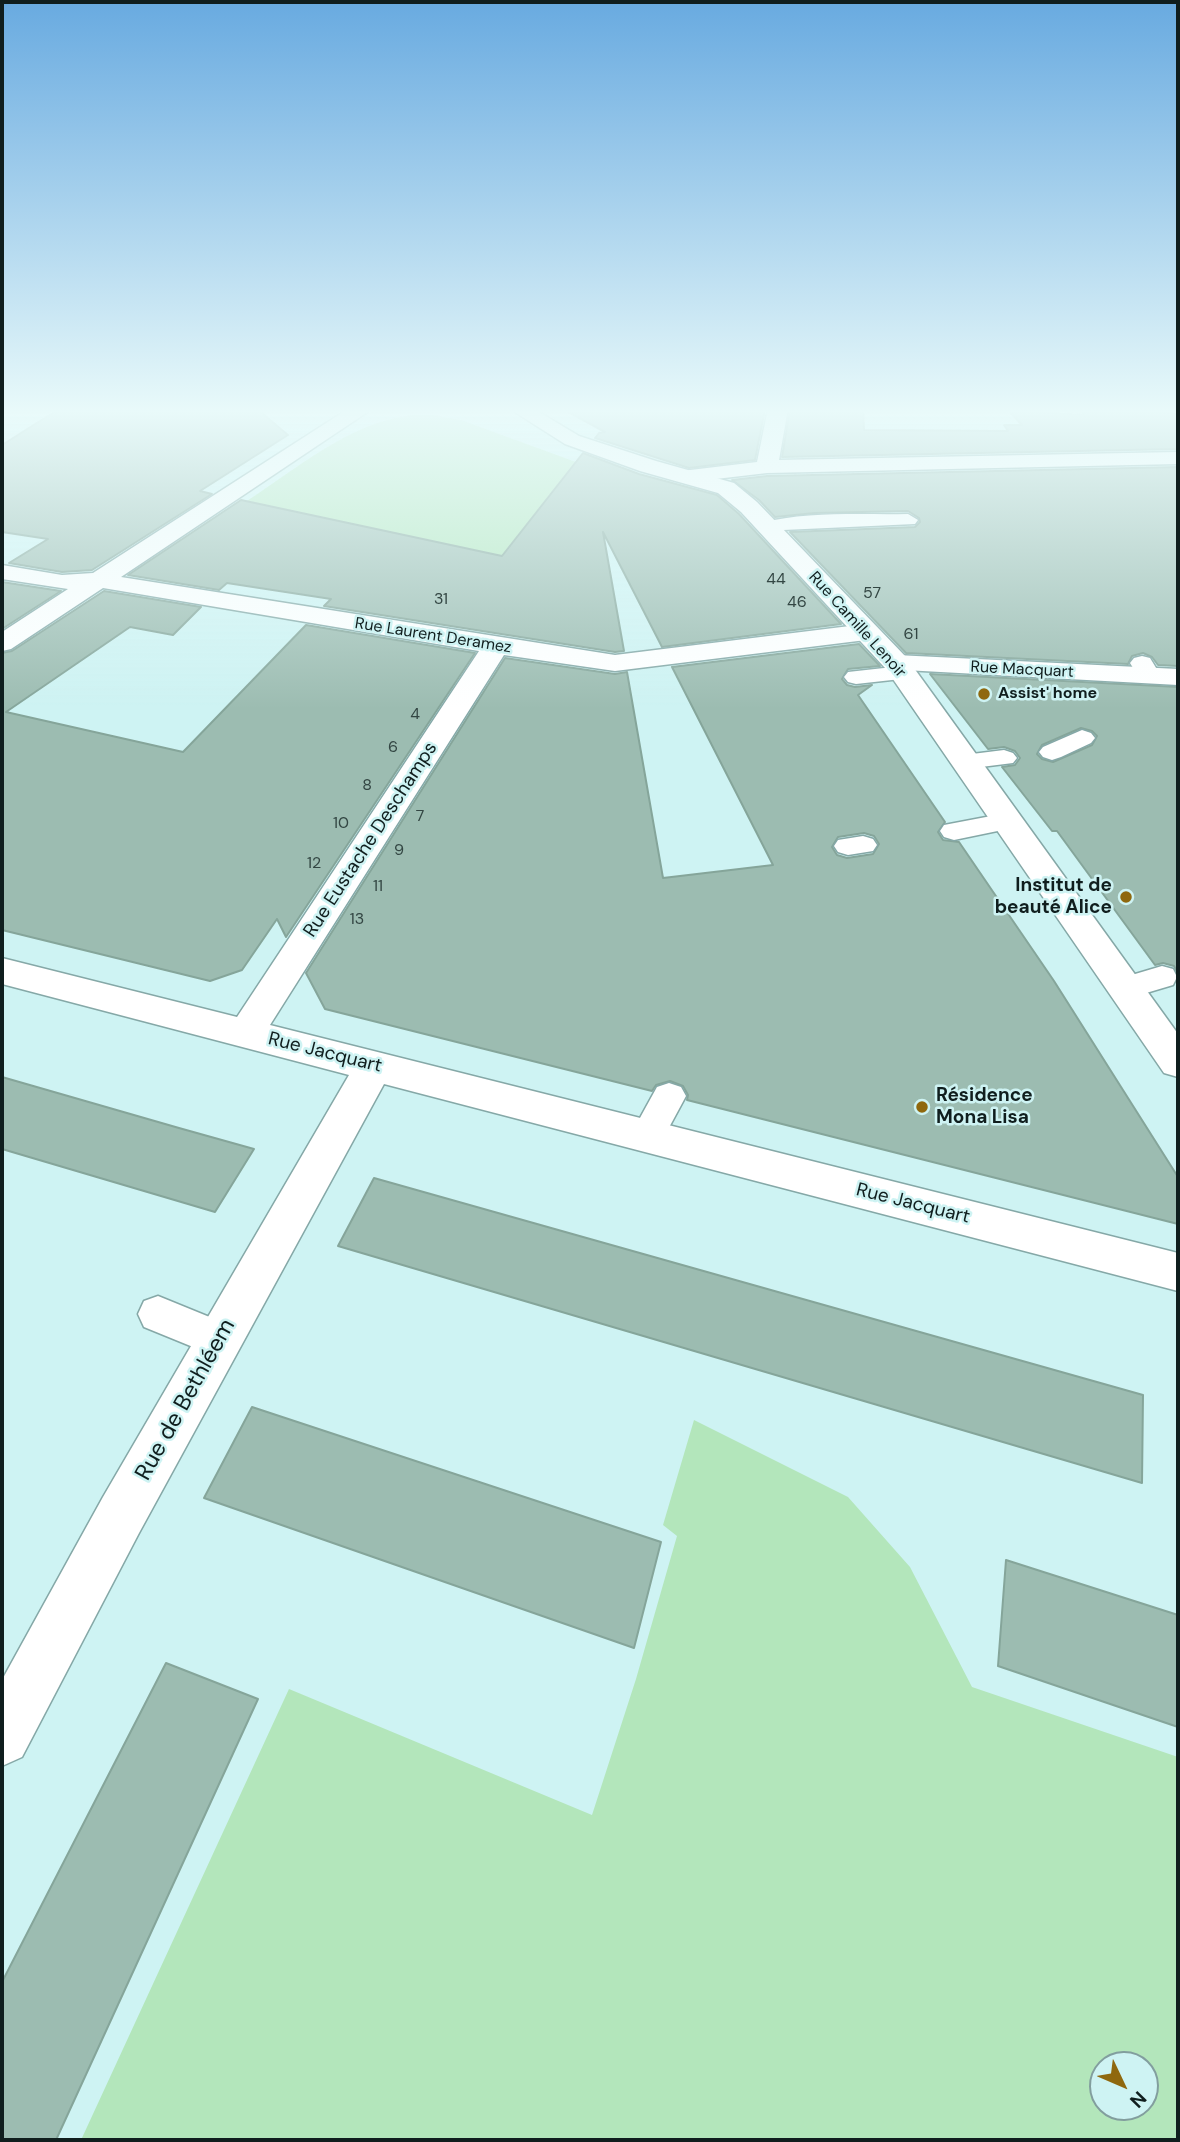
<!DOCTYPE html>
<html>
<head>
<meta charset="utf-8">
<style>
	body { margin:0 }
	#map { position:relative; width:1180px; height:2142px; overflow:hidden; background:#cef3f3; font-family:"DM Sans",sans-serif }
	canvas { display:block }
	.frame { position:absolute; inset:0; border:4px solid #101e1e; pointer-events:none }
	.north { position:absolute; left:1089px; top:2051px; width:70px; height:70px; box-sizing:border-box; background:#cef3f3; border:2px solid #829e9e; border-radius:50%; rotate:134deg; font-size:19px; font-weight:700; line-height:28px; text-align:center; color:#101e1e }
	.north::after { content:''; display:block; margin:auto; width:24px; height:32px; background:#8f680e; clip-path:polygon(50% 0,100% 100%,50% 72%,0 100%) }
</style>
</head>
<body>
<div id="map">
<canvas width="1180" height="2142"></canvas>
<div class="frame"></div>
<div class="north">N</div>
</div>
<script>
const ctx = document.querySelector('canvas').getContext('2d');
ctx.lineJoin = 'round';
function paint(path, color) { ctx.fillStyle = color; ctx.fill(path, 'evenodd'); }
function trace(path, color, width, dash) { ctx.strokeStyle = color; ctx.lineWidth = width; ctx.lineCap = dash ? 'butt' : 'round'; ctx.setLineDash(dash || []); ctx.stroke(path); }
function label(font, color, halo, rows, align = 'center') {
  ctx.font = font + ' "DM Sans",sans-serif'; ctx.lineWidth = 5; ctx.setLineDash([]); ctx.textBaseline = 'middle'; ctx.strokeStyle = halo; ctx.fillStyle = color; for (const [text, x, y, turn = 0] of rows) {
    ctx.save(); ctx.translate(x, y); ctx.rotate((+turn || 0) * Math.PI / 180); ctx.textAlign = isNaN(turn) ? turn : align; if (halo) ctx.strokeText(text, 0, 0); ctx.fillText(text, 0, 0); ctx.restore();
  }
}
const green = new Path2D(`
	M413,415H432L461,420L658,492L562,479L502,556L247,501C299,467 350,422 413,415Z
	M694,1420L848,1497L910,1567L972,1687L1178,1757V2140H81L289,1689L592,1815L636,1679L677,1536L663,1525ZM1103,2065H1145V2107H1103Z`);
const building = new Path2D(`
	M59,409H257L288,435L200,491L212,494L92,570L62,572L9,563L48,539L2,532V445Z
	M563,409H765L755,460L689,468L595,438L599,433L605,432Z
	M790,409H863L864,430L1008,431L1004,425H1022L1008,410L1083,415L1081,409H1138L1178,414V449L782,457Z
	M583,453L639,474L717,495L739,514L841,624L662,647L603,532L624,651L615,652L324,606L331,599L227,583L219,590L128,575L241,500L502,556Z
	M1178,467V666L1158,665L1152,657L1143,653L1132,656L1128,664L906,653L790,532L915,527L920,522L919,518L908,511L815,513L775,517L759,500L732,480L767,476Z
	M2,582L61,591L2,629Z
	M104,591L201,607L173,635L130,627L6,712L183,752L306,625L475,653L286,937L277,919L242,970L210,981L2,930V653L12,651Z
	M859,644L880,666L848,669L842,679L847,685L855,687L872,685L858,695L945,822L938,832L943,840L959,842L1054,981L1178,1177V1224L687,1100L688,1095L683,1086L670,1081L656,1085L652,1091L325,1009L306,973L505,658L615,674L627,672L663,878L773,865L672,667ZM864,833L874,836L879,844L873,854L847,858L837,855L832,847L838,837Z
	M930,674L1178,687V974L1174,966L1163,963L1155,965L1057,831H1052L1002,767L1015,765L1020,758L1015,751L1004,747L988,749ZM1081,728L1092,731L1097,736L1092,745L1053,762L1042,759L1037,754L1042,745Z
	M2,1077L179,1128L254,1149L215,1212L2,1149Z
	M374,1178L1143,1395L1142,1483L338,1246Z
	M252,1407L661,1542L634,1648L204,1498Z
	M1006,1560L1178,1615V1727L998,1666Z
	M166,1663L258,1699L56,2140H2V1982Z`);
const lane = new Path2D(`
	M908,514L918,520L915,524L761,531L758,527L761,523C808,511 860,515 908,514Z
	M1142,656L1150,658L1161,676L1157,681H1141L1130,663L1134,658Z
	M902,666L910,668L914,673L910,678L856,684L848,682L844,677L848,672Z
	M1082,730L1091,733L1095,738L1091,743L1061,757L1052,760L1043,757L1039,752L1043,747Z
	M1004,750L1013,753L1017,758L1013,763L965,769L956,766L952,761L956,756Z
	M1007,813L1017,815L1021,821L1017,827L954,840L944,837L940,831L944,825Z
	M863,836L873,839L877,845L873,851L848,855L838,852L834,846L838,840Z
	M1162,966L1173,969L1177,977L1173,985L1126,999L1115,996L1110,988L1115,980Z
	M669,1083L681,1087L686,1096L659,1146L647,1150L635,1146L630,1136L657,1087Z
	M158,1296L234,1327L240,1340L234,1353L220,1358L144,1327L138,1314L144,1301Z`);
const street = new Path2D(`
	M348,409H372L121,577L615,655L866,624L875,626L879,632L875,638L866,640L615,671L504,655L270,1025L1178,1253V1291L384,1084L139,1533L22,1757L2,1766V1680L103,1497L349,1075L2,984V958L237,1017L479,651L103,588L11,649L2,651V632L68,589L2,579V565L62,575L93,573Z
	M768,409H788L779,460L1178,452V464L767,473L690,482L682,481L679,476L682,471L757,462Z
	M896,655L1178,669V685L886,669L883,663L886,657Z`);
const secondary = new Path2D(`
	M510,409H534L579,436L656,461L734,483L757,502L906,657L1178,1034V1077L1164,1073L886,669L741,512L718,493L640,471L565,444Z`);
const markers = [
	[984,694,7,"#8f680e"],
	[1126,897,7,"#8f680e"],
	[922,1107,7,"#8f680e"]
];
const numberNames = [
	["44",776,580],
	["57",872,594],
	["31",441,600],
	["46",797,603],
	["61",911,635],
	["4",415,715],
	["6",393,748],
	["8",367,786],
	["7",420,817],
	["10",341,824],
	["9",399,851],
	["12",314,864],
	["11",378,887],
	["13",357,920]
];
const farStreetnames = [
	["Rue Camille Lenoir",857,625,48],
	["Rue Laurent Deramez",433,636,9],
	["Rue Macquart",1022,670,3]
];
const farPoinames = [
	["Assist' home",998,694]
];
const streetNames = [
	["Rue Eustache Deschamps",371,840,-57],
	["Rue Jacquart",325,1053,14],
	["Rue Jacquart",913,1204,14]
];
const poiNames = [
	["Institut de",1112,886],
	["beauté Alice",1112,908],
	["Résidence",936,1096,"left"],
	["Mona Lisa",936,1118,"left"]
];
const nearStreetnames = [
	["Rue de Bethléem",186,1400,-61]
];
paint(green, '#b3e6bb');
paint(building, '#9cbcb1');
trace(building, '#85a59a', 2);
trace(lane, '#85a8a7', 3);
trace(street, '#85a8a7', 3);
trace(secondary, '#85a8a7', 3);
paint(lane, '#fff');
paint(street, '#fff');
paint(secondary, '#fff');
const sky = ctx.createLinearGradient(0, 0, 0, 709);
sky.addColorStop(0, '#68aae0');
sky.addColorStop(0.58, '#e9fafa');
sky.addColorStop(1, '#e9fafa00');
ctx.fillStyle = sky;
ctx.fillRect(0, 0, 1180, 709);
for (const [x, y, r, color] of markers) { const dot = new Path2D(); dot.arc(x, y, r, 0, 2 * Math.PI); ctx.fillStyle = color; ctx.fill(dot); trace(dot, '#cef3f3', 2.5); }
label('16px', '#334643', null, numberNames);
label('16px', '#101e1e', '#cef3f3', farStreetnames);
label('bold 16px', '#101e1e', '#cef3f3', farPoinames, 'left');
label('19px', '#101e1e', '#cef3f3', streetNames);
label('bold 19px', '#101e1e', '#cef3f3', poiNames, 'right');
label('23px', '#101e1e', '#cef3f3', nearStreetnames);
</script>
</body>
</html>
